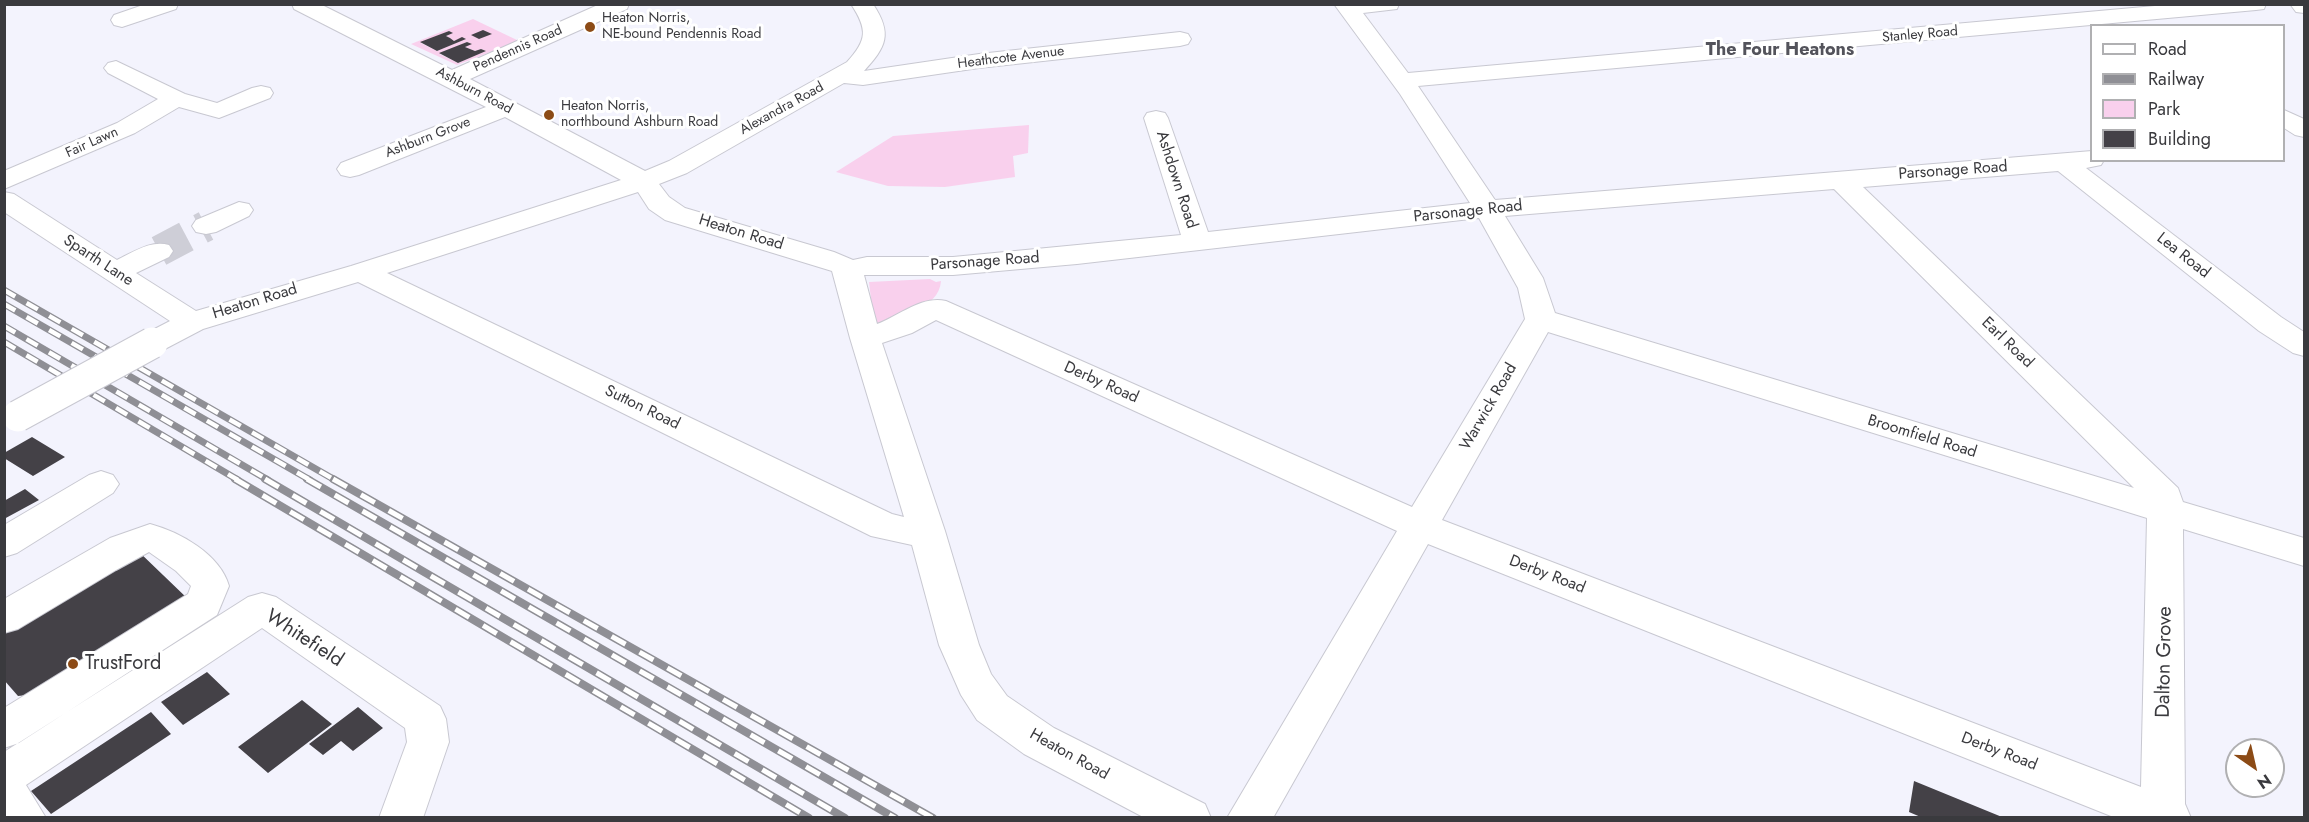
<!DOCTYPE html>
<html>
<head>
<meta charset="utf-8">
<style>
	body { margin:0 }
	#map { position:relative; width:2309px; height:822px; overflow:hidden; background:#f3f3fd; font-family:Jost,sans-serif }
	canvas { display:block }
	.frame { position:absolute; inset:0; border:6px solid #3a3a3e; pointer-events:none }
	.legend { position:absolute; left:2090px; top:24px; width:195px; height:138px; box-sizing:border-box; background:#fff; border:2px solid #b0b0b2; margin:0; padding:8px 10px; list-style:none; font-size:18px; color:#3a3a3e }
	.legend li { display:flex; align-items:center; gap:12px; height:30px }
	.legend b { width:30px; border:2px solid #b0b0b2 }
	.north { position:absolute; left:2225px; top:738px; width:60px; height:60px; box-sizing:border-box; background:#fff; border:2px solid #b0b0b2; border-radius:50%; rotate:146deg; font-size:16px; font-weight:700; line-height:24px; text-align:center; color:#3a3a3e }
	.north::after { content:''; display:block; margin:auto; width:21px; height:27px; background:#8c4b16; clip-path:polygon(50% 0,100% 100%,50% 72%,0 100%) }
</style>
</head>
<body>
<div id="map">
<canvas width="2309" height="822"></canvas>
<div class="frame"></div>
<ul class="legend">
<li><b style="height:8px;background:#fff"></b>Road</li>
<li><b style="height:8px;background:#8f8f95"></b>Railway</li>
<li><b style="height:16px;background:#f9d0ed"></b>Park</li>
<li><b style="height:16px;background:#444147"></b>Building</li>
</ul>
<div class="north">N</div>
</div>
<script>
const ctx = document.querySelector('canvas').getContext('2d');
ctx.lineJoin = 'round';
function paint(path, color) { ctx.fillStyle = color; ctx.fill(path, 'evenodd'); }
function trace(path, color, width, dash) { ctx.strokeStyle = color; ctx.lineWidth = width; ctx.lineCap = dash ? 'butt' : 'round'; ctx.setLineDash(dash || []); ctx.stroke(path); }
function label(font, color, halo, rows, align = 'center') {
  ctx.font = font + ' Jost,sans-serif'; ctx.lineWidth = 6; ctx.setLineDash([]); ctx.textBaseline = 'middle'; ctx.strokeStyle = halo; ctx.fillStyle = color; for (const [text, x, y, turn = 0] of rows) {
    ctx.save(); ctx.translate(x, y); ctx.rotate((+turn || 0) * Math.PI / 180); ctx.textAlign = isNaN(turn) ? turn : align; if (halo) ctx.strokeText(text, 0, 0); ctx.fillText(text, 0, 0); ctx.restore();
  }
}
const green = new Path2D(`
	M473,19L519,41L457,65L411,44ZM449,31L452,33L446,36L454,41L462,38L465,39L437,51L421,43ZM467,42L471,44L465,47L475,51L481,49L485,51L458,63L440,54Z
	M1029,125L1028,153L1013,156L1015,177L945,187L888,186L836,172L893,136Z
	M930,279L936,282L941,281C939,310 896,317 874,325L869,282Z`);
const building = new Path2D(`
	M483,30L492,34L479,39L471,35Z
	M449,31L453,33L446,36L450,38L454,41L462,37L466,39L437,51L420,42Z
	M467,42L472,44L465,47L475,51L481,49L486,51L458,63L439,53Z
	M32,437L65,457L33,476L4,458V453Z
	M25,489L39,500L4,519V501Z
	M137,550L189,600L36,694L18,696L4,680V626Z
	M207,672L230,694L183,725L161,702Z
	M302,700L332,724L268,773L238,747Z
	M358,707L383,728L353,751L341,741L323,755L309,744Z
	M151,712L171,734L51,814L31,791Z
	M1914,781L2002,817V818H1923L1909,812Z`);
const minorTunnel = new Path2D(`
	M159,251L206,226`);
const minor = new Path2D(`
	M146,4H178L176,9L122,27L114,25L111,20L114,15Z
	M292,4H320L452,70L600,4H629L627,9L470,79L645,171L669,161L847,62C867,40 868,30 851,4H873C893,34 886,47 864,71L979,54L1180,32L1188,34L1191,39L1188,44L1180,46L979,68L863,85L844,83L687,173L659,184L669,197L685,208L834,252L853,260L867,257H953L1181,235L1144,118L1147,113L1156,111L1165,113L1168,118L1208,232L1470,203L1400,94L1334,4H1399L1397,9L1363,13L1408,73L2177,4H2266L2264,9L2256,10L1418,86L1495,200L2092,151V160H2104L2101,165L2086,168L2281,317L2304,332V356L2293,353L2259,331L2058,171L1863,187L2178,488L2183,502L2304,538V566L2183,529L2185,804L2191,818H2116L1428,544L1273,818H1227L1397,531L936,320L912,333L882,343L945,531L979,645L991,674L1007,696L1054,728L1205,804L1211,818H1145L1024,754L977,720L961,695L939,645L912,545L871,536L358,282L203,329L163,350L152,353L141,350L136,343L141,336L170,321L4,212V192L14,194L117,260C134,252 150,240 169,245L173,251L169,257L136,273L196,311L351,266L621,180L505,117L359,175L350,177L341,175L337,169L341,163L486,107L294,9ZM1834,189L2134,488L1555,313L1543,278L1505,216ZM638,192L649,209L665,220L832,271L850,338L904,517L892,514L387,273ZM1479,218L1518,288L1525,319L1412,507L946,301C922,295 899,316 877,324L864,275H953L1077,264ZM1548,332L2147,518L2141,787L1442,520Z
	M2290,4H2304V13L2296,12Z
	M116,61L185,94L217,103L252,88L261,86L270,88L273,93L270,98L219,118L179,107L135,133L4,189V171L117,123L158,99L108,73L104,68L108,63Z
	M2284,110L2304,119V137L2295,135L2284,128Z
	M239,202L249,204L253,210L249,216L216,232L206,234L196,232L192,226L196,220Z
	M101,471L113,475L119,484L113,493L17,553L4,557V525L89,475Z
	M150,524C180,532 220,554 229,586L217,615L19,743L4,748V708L188,594L191,586L176,571L149,552L116,570L18,629L4,633V599L110,538Z
	M262,593L276,597L440,706L446,719L449,742L423,818H379L407,742L405,728L262,628L26,785L46,818H4V752L248,597Z`);
const railFar1 = new Path2D(`
	M4,290L335,480
	M4,304L310,480
	M4,326L268,480
	M4,342L238,480`);
const rail = new Path2D(`
	M235,479L809,818
	M265,479L845,818
	M307,479L895,818
	M333,479L933,818`);
const minorBridge = new Path2D(`
	M18,416L152,343`);
const markers = [
	[590,27,6,"#8c4b16"],
	[549,115,6,"#8c4b16"],
	[73,664,6,"#8c4b16"]
];
const farPoinames = [
	["Heaton Norris,",602,19],
	["NE-bound Pendennis Road",602,35],
	["Heaton Norris,",561,107],
	["northbound Ashburn Road",561,123]
];
const farStreetnames = [
	["Stanley Road",1920,35,-5],
	["Pendennis Road",518,49,-24],
	["Heathcote Avenue",1011,58,-7],
	["Ashburn Road",474,91,28],
	["Alexandra Road",782,109,-29],
	["Ashburn Grove",428,138,-21],
	["Fair Lawn",92,143,-24]
];
const streetNames = [
	["Parsonage Road",1953,171,-4],
	["Ashdown Road",1176,180,72],
	["Parsonage Road",1468,212,-6],
	["Heaton Road",741,233,17],
	["Lea Road",2183,256,38],
	["Sparth Lane",98,261,33],
	["Parsonage Road",985,262,-4],
	["Heaton Road",255,302,-17],
	["Earl Road",2007,343,44],
	["Derby Road",1101,383,24],
	["Warwick Road",1489,407,-60],
	["Sutton Road",642,408,26],
	["Broomfield Road",1922,437,17],
	["Derby Road",1547,575,21],
	["Derby Road",1999,752,21],
	["Heaton Road",1069,755,29]
];
const farDistrictnames = [
	["The Four Heatons",1780,51]
];
const nearStreetnames = [
	["Whitefield",304,639,33],
	["Dalton Grove",2165,662,-89]
];
const nearPoinames = [
	["TrustFord",85,664]
];
paint(green, '#f9d0ed');
paint(building, '#444147');
trace(minorTunnel, '#ceced7', 31, [31, 16]);
trace(minor, '#c8c8d1', 2);
paint(minor, '#fff');
trace(railFar1, '#8f8f95', 7);
trace(rail, '#8f8f95', 8);
trace(railFar1, '#fff', 4.5, [13]);
trace(rail, '#fff', 5, [16]);
trace(minorBridge, '#c8c8d1', 33, []);
trace(minorBridge, '#fff', 31);
for (const [x, y, r, color] of markers) { const dot = new Path2D(); dot.arc(x, y, r, 0, 2 * Math.PI); ctx.fillStyle = color; ctx.fill(dot); trace(dot, '#fff', 2); }
label('14px', '#3a3a3e', '#fff', farPoinames, 'left');
label('14px', '#3a3a3e', '#fff', farStreetnames);
label('16px', '#3a3a3e', '#fff', streetNames);
label('bold 18px', '#53535b', '#fff', farDistrictnames);
label('20px', '#3a3a3e', '#fff', nearStreetnames);
label('20px', '#3a3a3e', '#fff', nearPoinames, 'left');
</script>
</body>
</html>
